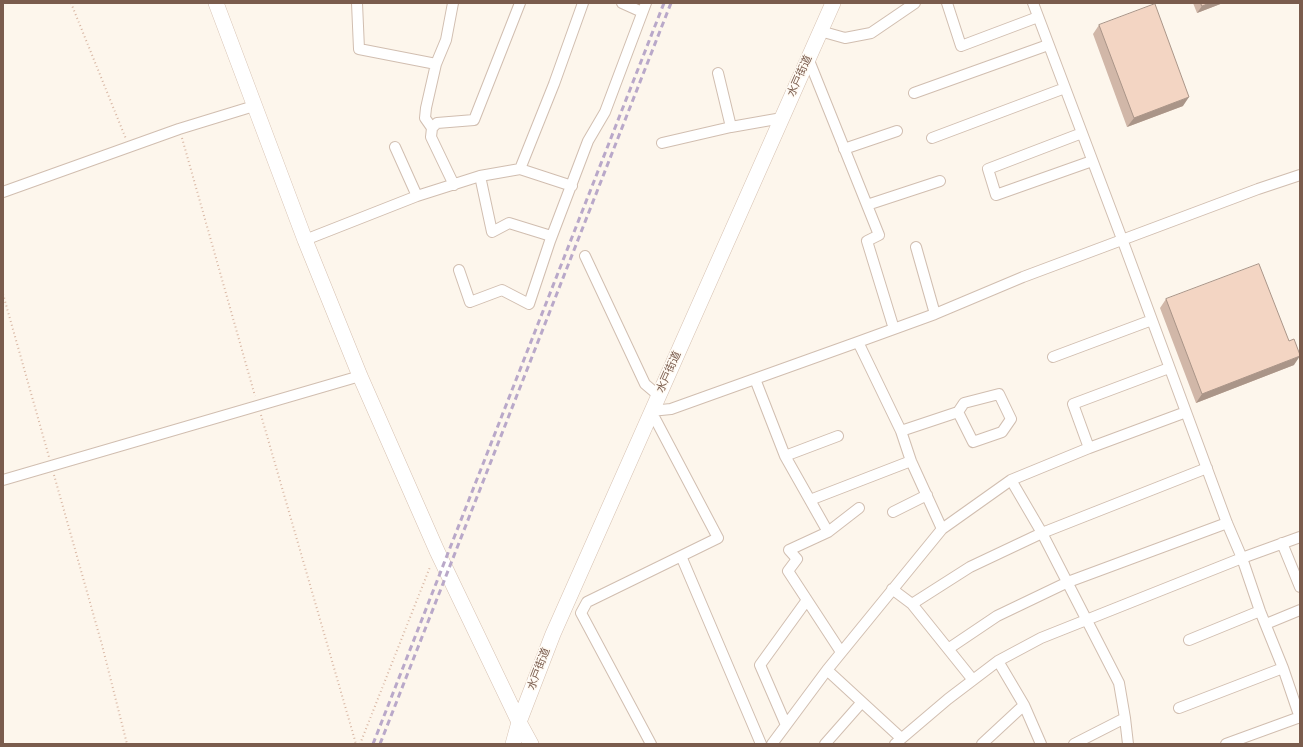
<!DOCTYPE html>
<html>
<head>
<meta charset="utf-8">
<style>
	body { margin:0 }
	#map { position:relative; width:1303px; height:747px; overflow:hidden; background:#fdf6ec; font-family:"Space Grotesk",sans-serif }
	canvas { display:block }
	.frame { position:absolute; inset:0; border:4px solid #7a5c4d; pointer-events:none }
</style>
</head>
<body>
<div id="map">
<canvas width="1303" height="747"></canvas>
<div class="frame"></div>
</div>
<script>
const ctx = document.querySelector('canvas').getContext('2d');
ctx.lineJoin = 'round';
function trace(path, color, width, dash) { ctx.strokeStyle = color; ctx.lineWidth = width; ctx.lineCap = dash ? 'butt' : 'round'; ctx.setLineDash(dash || []); ctx.stroke(path); }
function paint(path, color) { ctx.fillStyle = color; ctx.fill(path, 'evenodd'); }
function label(font, color, halo, rows, align = 'center') {
  ctx.font = font + ' "Space Grotesk","Noto Sans JP",sans-serif'; ctx.lineWidth = 3; ctx.setLineDash([]); ctx.textBaseline = 'middle'; ctx.strokeStyle = halo; ctx.fillStyle = color; for (const [text, x, y, turn = 0] of rows) {
    ctx.save(); ctx.translate(x, y); ctx.rotate((+turn || 0) * Math.PI / 180); ctx.textAlign = isNaN(turn) ? turn : align; if (halo) ctx.strokeText(text, 0, 0); ctx.fillText(text, 0, 0); ctx.restore();
  }
}
const path = new Path2D(`
	M71,3L126,139
	M182,138L255,396
	M3,294L49,457
	M261,415L356,744
	M54,475L102,645L127,744
	M360,744L430,567`);
const street = new Path2D(`
	M357,3L359,49L436,64
	M622,3L642,12
	M947,3L961,46L1038,17
	M1033,3L1125,247L1227,523L1242,558L1260,611L1283,668L1300,718
	M820,31L845,38L871,33L915,3
	M808,58L879,235L867,241L894,329
	M718,73L731,127
	M914,93L1048,45
	M432,128L425,118L426,108L436,64L446,40L453,3
	M1082,133L988,169L996,195L1092,161
	M932,138L1065,88
	M662,143L731,127L782,118
	M395,147L417,196
	M844,149L897,131
	M520,169L572,186
	M480,176L492,232L509,223L551,236
	M454,185L431,137L432,128L437,123L474,120L520,3
	M3,192L179,129L254,106
	M867,205L940,181
	M305,240L417,196L480,176L520,169L554,84L583,3
	M916,247L935,314
	M585,256L645,384L658,395
	M459,270L470,302L502,290L529,304L550,241L588,141L605,112L646,3
	M858,342L901,431L911,461L942,529
	M1053,357L1152,320
	M755,379L785,456L828,532
	M901,431L958,412L973,442L1002,432L1011,419L999,394L964,403L958,412
	M1089,448L1073,404L1169,368
	M785,456L838,436
	M3,480L360,376
	M1011,480L1042,533L1119,683L1125,718L1128,744
	M810,500L911,461
	M893,512L927,495
	M1282,543L1300,587
	M681,556L761,744
	M892,589L912,604L973,680
	M912,604L970,567L1042,533L1207,468
	M1266,624L1300,610
	M1189,640L1260,611
	M948,649L997,616L1068,582L1227,523
	M841,652L788,571L797,559L789,550L828,532L859,508
	M827,670L901,738
	M1024,705L1041,744
	M1179,708L1283,668
	M786,725L760,665L807,600
	M651,744L581,613L587,602L718,538L651,411L671,409L858,342L935,314L1023,277L1258,189L1300,175
	M772,744L827,670L942,529L1011,480L1089,448L1186,412
	M825,744L862,702
	M895,744L948,699L998,661L1041,638L1242,558L1300,537
	M982,744L1024,705L998,661
	M1074,744L1125,718
	M1226,744L1300,717`);
const secondary = new Path2D(`
	M216,3L305,240L360,376L437,551L519,722L531,744
	M513,744L519,722L553,634L833,3`);
const rail = new Path2D(`
	M373,744L664,3
	M380,744L671,3`);
const wall = new Path2D(`
	M1193,3H1223L1197,13Z
	M1099,25L1183,106L1127,127L1093,34Z
	M1166,299L1294,365L1196,403L1160,308Z`);
const shadedWall = new Path2D(`
	M1210,3H1223L1197,13L1202,6Z
	M1189,97L1183,106L1127,127L1134,118Z
	M1300,356L1294,365L1196,403L1202,394Z`);
const building = new Path2D(`
	M1201,3H1210L1202,6Z
	M1155,4L1189,97L1134,118L1099,25Z
	M1259,264L1289,341L1294,339L1300,355V356L1202,394L1166,299Z`);
const streetNames = [
	["水戸街道",800,76,-66],
	["水戸街道",669,372,-66],
	["水戸街道",539,669,-69]
];
trace(street, '#d1beb0', 12);
trace(secondary, '#d6c0b0', 16);
trace(path, '#d9b8a5', 2, [1, 3]);
trace(street, '#fff', 10);
trace(secondary, '#fff', 15);
trace(rail, '#b9a8c9', 3, [6, 4]);
paint(wall, '#d1b7a8');
paint(shadedWall, '#aa9588');
paint(building, '#f3d5c3');
trace(building, '#aa9588', 1);
label('11px', '#7a5c4d', '#fffaf3', streetNames);
</script>
</body>
</html>
